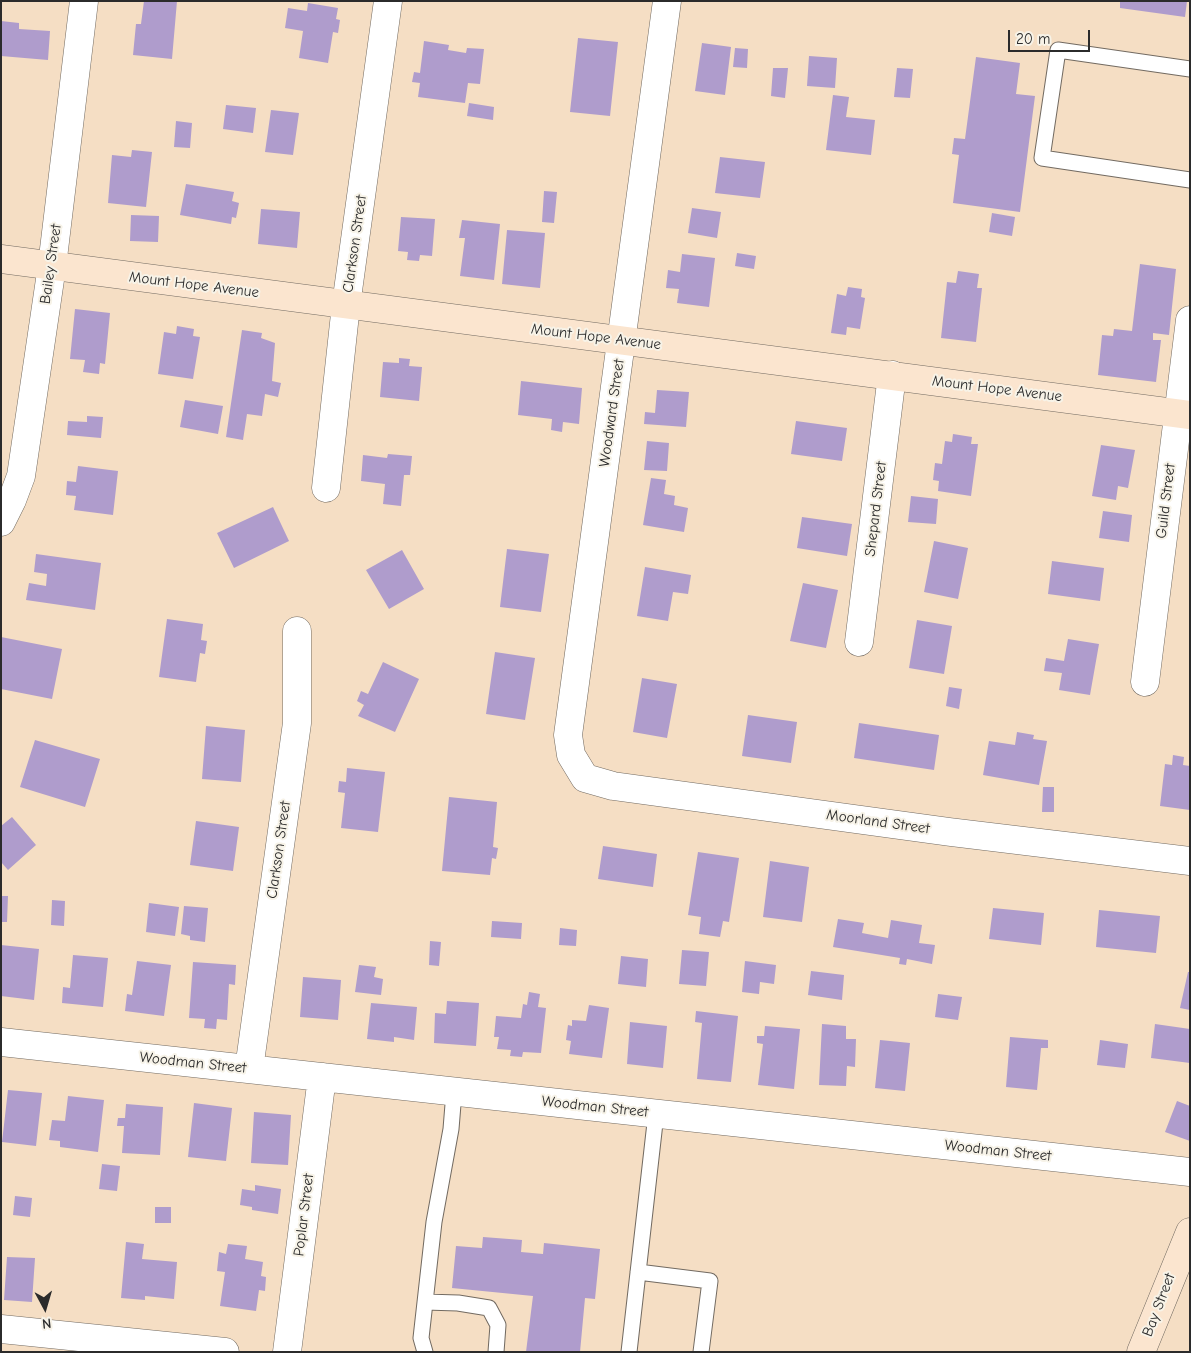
<!DOCTYPE html>
<html>
<head>
<meta charset="utf-8">
<style>
	body { margin:0 }
	#map { position:relative; width:1191px; height:1353px; overflow:hidden; background:#f5dec4; font-family:"Comic Neue",sans-serif }
	canvas { display:block }
	.frame { position:absolute; inset:0; border:2px solid #2b2b2b; pointer-events:none }
	.north { position:absolute; left:20px; top:1283px; width:50px; height:50px; -webkit-text-stroke:4px #f7f3e8; paint-order:stroke; rotate:174deg; font-size:14px; font-weight:700; line-height:20px; text-align:center; color:#2b2b2b }
	.north::after { content:''; display:block; margin:auto; width:18px; height:22px; background:#2b2b2b; clip-path:polygon(50% 0,100% 100%,50% 72%,0 100%) }
	.scale { position:absolute; left:1008px; top:30px; width:82px; height:22px; box-sizing:border-box; border:2px solid #2b2b2b; border-top:0; padding-left:6px; font-size:15px; line-height:18px; white-space:nowrap; color:#2b2b2b; -webkit-text-stroke:4px #f7f3e8; paint-order:stroke }
</style>
</head>
<body>
<div id="map">
<canvas width="1191" height="1353"></canvas>
<div class="frame"></div>
<div class="north">N</div>
<div class="scale">20 m</div>
</div>
<script>
const ctx = document.querySelector('canvas').getContext('2d');
ctx.lineJoin = 'round';
function paint(path, color) { ctx.fillStyle = color; ctx.fill(path, 'evenodd'); }
function trace(path, color, width, dash) { ctx.strokeStyle = color; ctx.lineWidth = width; ctx.lineCap = dash ? 'butt' : 'round'; ctx.setLineDash(dash || []); ctx.stroke(path); }
function label(font, color, halo, rows, align = 'center') {
  ctx.font = font + ' "Comic Neue",sans-serif'; ctx.lineWidth = 4; ctx.setLineDash([]); ctx.textBaseline = 'middle'; ctx.strokeStyle = halo; ctx.fillStyle = color; for (const [text, x, y, turn = 0] of rows) {
    ctx.save(); ctx.translate(x, y); ctx.rotate((+turn || 0) * Math.PI / 180); ctx.textAlign = isNaN(turn) ? turn : align; if (halo) ctx.strokeText(text, 0, 0); ctx.fillText(text, 0, 0); ctx.restore();
  }
}
const building = new Path2D(`
	M144,1H177L172,59L133,55L136,24H141Z
	M1120,1H1187L1185,17L1120,8Z
	M308,3L338,8L336,19L340,20L338,33L333,32L328,63L299,58L303,31L285,28L288,8L307,11Z
	M1,21L19,23V29L50,31L48,60L1,56Z
	M578,38L618,42L610,116L570,112Z
	M424,41L449,45L448,50L466,53L467,48L484,49L480,84L468,83L465,103L418,97L420,83L412,82L414,72L420,73Z
	M702,43L731,47L725,95L695,91Z
	M735,48L748,49L747,68L733,67Z
	M809,56L837,58L835,88L807,86Z
	M976,57L1020,63L1016,94L1035,96L1020,212L953,203L959,155L952,154L954,138L965,139Z
	M773,68H788L785,98L771,96Z
	M897,68L913,69L910,98L894,97Z
	M833,95L849,97L846,117L875,120L871,155L826,150Z
	M469,103L494,107L493,120L467,116Z
	M226,105L256,108L253,133L223,129Z
	M271,110L299,113L293,155L265,152Z
	M176,121L192,123L190,148L174,147Z
	M132,150L152,152L146,207L108,203L112,155L131,157Z
	M720,157L765,162L760,198L715,193Z
	M186,184L234,192L232,201L239,203L236,218L232,217L231,224L180,215Z
	M544,191L557,192L554,223L542,222Z
	M692,208L721,212L717,238L688,233Z
	M261,209L300,212L297,248L258,244Z
	M992,213L1015,217L1012,236L989,232Z
	M131,215L159,216L158,242L130,241Z
	M401,217L435,219L432,256L420,255L419,261L407,260L408,252L398,251Z
	M462,220L500,224L494,280L460,276L465,238H459Z
	M507,230L545,233L540,288L502,284Z
	M737,253L756,256L754,269L735,266Z
	M682,254L715,258L709,307L677,303L679,289L666,288L668,270L680,272Z
	M1140,264L1176,269L1169,335L1153,333V340H1161L1156,382L1098,375L1102,335L1113,336L1114,329L1132,331Z
	M958,271L979,274L977,288H982L976,342L941,338L947,282L956,283Z
	M848,287L862,289L861,297L865,298L860,329L847,327L846,335L831,333L837,294L846,296Z
	M75,309L110,313L105,364L100,363L99,374L83,372L85,360L70,359Z
	M177,326L194,329L193,336L200,337L193,379L158,374L164,332L176,334Z
	M242,330L262,333L261,338L275,343L272,381L281,383L278,397L265,394L262,416L247,414L243,440L226,437Z
	M399,358L410,359L409,366L422,367L419,401L380,397L383,362L399,363Z
	M521,381L582,388L579,424L563,422L562,432L551,430L552,419L518,415Z
	M657,390L689,392L686,427L644,424L645,412L655,413Z
	M185,400L223,406L218,434L180,427Z
	M87,416L103,417L101,438L67,435L68,421L87,422Z
	M796,421L847,428L842,461L791,454Z
	M953,434L972,437L971,444H978L971,496L938,491L939,481L933,480L935,463L942,464L945,441L952,442Z
	M647,441L669,443L667,471L644,470Z
	M1101,445L1135,450L1128,488L1118,486L1116,500L1092,496Z
	M388,454L412,456L410,475H404L401,506L383,504L385,484L361,481L363,455L387,458Z
	M78,466L118,471L113,515L74,510L76,496L66,495L67,481L76,482Z
	M651,478L666,480L664,494L675,496L674,505L688,508L684,532L643,525Z
	M911,496L938,499L936,524L908,522Z
	M273,507L289,541L234,568L217,533Z
	M1103,511L1132,515L1129,542L1099,538Z
	M802,517L852,524L847,556L797,548Z
	M934,541L968,548L958,599L924,592Z
	M507,549L549,554L541,612L500,607Z
	M402,550L424,589L389,609L366,570Z
	M36,554L101,563L95,610L26,600L29,583L46,586L47,574L34,572Z
	M1052,561L1104,568L1100,601L1048,594Z
	M645,567L691,575L688,594L673,592L668,621L637,616Z
	M803,583L838,590L826,648L790,641Z
	M167,619L203,624L201,640L207,641L205,654L200,653L196,682L159,677Z
	M917,620L952,626L944,674L909,668Z
	M1,637L62,649L52,699L1,689Z
	M1068,639L1099,644L1090,695L1059,690L1062,673L1044,671L1046,658L1064,661Z
	M495,652L535,658L525,720L486,714Z
	M383,662L419,679L395,732L358,716L364,705L357,701L361,691L368,694Z
	M642,678L677,684L667,738L633,732Z
	M949,687L962,689L959,709L946,706Z
	M748,715L797,722L791,763L742,756Z
	M859,723L939,735L934,770L854,758Z
	M206,726L245,730L241,782L202,779Z
	M1017,732L1034,735L1033,739L1047,741L1039,785L983,775L989,741L1015,745Z
	M35,740L100,759L85,807L20,787Z
	M1173,755L1184,757L1183,765L1190,766V810L1160,806L1165,764L1172,765Z
	M347,768L385,772L378,832L341,828L345,793L338,792L339,781L346,782Z
	M1043,787H1054V812H1042Z
	M449,797L497,802L493,847L498,848L496,859L492,858L490,875L442,871Z
	M12,817L36,845L8,870L1,862V826Z
	M196,821L239,827L233,871L190,865Z
	M603,846L657,854L653,887L598,879Z
	M698,852L739,858L729,922L723,921L720,937L699,934L701,917L688,915Z
	M770,861L809,867L802,922L763,917Z
	M1,896H8L7,922H1Z
	M52,900L65,901L64,926L51,925Z
	M149,903L179,907L175,936L146,932Z
	M184,906L208,908L205,942L190,940V936L181,934Z
	M993,908L1044,913L1041,945L989,939Z
	M1099,910L1160,916L1156,953L1096,947Z
	M838,919L864,923L862,933L888,938L891,920L922,925L919,943L935,945L932,964L907,959L906,965L899,964L900,958L833,947Z
	M492,921L522,923L521,939L491,937Z
	M560,928L577,930L576,946L559,945Z
	M430,941L441,942L439,966L429,965Z
	M1,945L39,949L34,1000L1,996Z
	M682,950L709,952L706,986L679,984Z
	M73,955L108,958L103,1007L62,1003L63,987L70,988Z
	M621,956L648,959L646,987L618,984Z
	M137,961L171,965L164,1016L125,1011L127,994L132,995Z
	M745,961L776,965L774,984L760,982L759,994L742,992Z
	M193,962L236,965L235,985L229,984L227,1020L217,1019L216,1029L204,1028L205,1019L189,1018Z
	M359,965L376,967L374,977L383,979L381,995L355,992Z
	M811,971L844,975L842,1000L808,995Z
	M1188,972H1190V1010L1180,1008Z
	M303,977L341,980L338,1020L300,1017Z
	M529,992L540,994L538,1007L546,1008L541,1053L523,1052L522,1057L510,1056L511,1050L497,1049L499,1037H494L496,1016L521,1018L523,1004L527,1005Z
	M938,994L962,997L958,1020L935,1017Z
	M447,1001L479,1003L476,1046L434,1043L435,1013L446,1014Z
	M371,1003L417,1007L414,1040L394,1037V1042L367,1039Z
	M589,1005L609,1008L602,1058L569,1054L571,1041L566,1040L568,1025L572,1026V1020L586,1021Z
	M696,1011L738,1016L731,1082L697,1079L702,1023L695,1022Z
	M630,1022L667,1026L663,1068L627,1064Z
	M822,1024L846,1026V1039H856L855,1067L847,1066L846,1086L819,1085Z
	M1155,1024L1190,1029V1063L1151,1058Z
	M765,1026L800,1029L794,1089L758,1085L763,1044L757,1043V1036H764Z
	M1010,1037L1048,1040V1048H1041L1037,1090L1006,1087Z
	M880,1040L910,1043L905,1091L875,1088Z
	M1100,1040L1128,1044L1125,1068L1097,1065Z
	M8,1090L42,1093L36,1146L2,1142Z
	M68,1096L104,1100L98,1152L60,1147V1141L49,1140L52,1120L65,1121Z
	M1177,1101L1190,1106V1141L1165,1132Z
	M194,1103L232,1108L226,1161L188,1157Z
	M126,1104L163,1107L160,1155L122,1153L124,1126H117L118,1118H125Z
	M254,1112L291,1115L288,1165L251,1163Z
	M102,1164L120,1166L117,1191L99,1189Z
	M255,1185L281,1189L278,1214L252,1210V1207L240,1205L242,1189L255,1191Z
	M15,1196L32,1198L30,1217L13,1215Z
	M155,1207H171V1223H155Z
	M483,1237L522,1240L521,1252L543,1254L544,1243L600,1249L595,1299L585,1298L580,1352H526L533,1296L452,1288L456,1246L482,1248Z
	M126,1242L144,1244L142,1259L177,1262L174,1299L145,1296V1300L121,1298Z
	M228,1244L247,1246L245,1259L263,1262L261,1276L266,1277L265,1291L259,1290L256,1311L220,1306L225,1272L217,1271L219,1252L226,1254Z
	M7,1257L35,1258L32,1302L4,1300Z`);
const lane = new Path2D(`
	M1190,69L1058,50L1042,158L1190,180
	M638,1272L710,1281L701,1352
	M425,1302L458,1303L489,1308L498,1325L496,1352
	M425,1352L421,1338L434,1222L451,1129L454,1092
	M629,1352L656,1114`);
const street = new Path2D(`
	M667,1L568,735L571,755L585,778L613,786L950,832L1190,861
	M326,488L346,305L388,1
	M1,522L12,500L21,476L52,266L84,1
	M859,642L892,375
	M1145,682L1190,320
	M1,1042L1190,1172
	M249,1069L297,723V631
	M1,1329L225,1352
	M287,1352L322,1077`);
const secondary = new Path2D(`
	M1,259L1190,415
	M1141,1352L1190,1232`);
const streetNames = [
	["Clarkson Street",355,244,-82],
	["Bailey Street",51,264,-82],
	["Mount Hope Avenue",194,285,7],
	["Mount Hope Avenue",596,337,7],
	["Mount Hope Avenue",997,389,7],
	["Woodward Street",612,413,-82],
	["Guild Street",1166,501,-83],
	["Shepard Street",876,509,-83],
	["Moorland Street",878,822,8],
	["Clarkson Street",279,850,-82],
	["Woodman Street",193,1063,6],
	["Woodman Street",595,1107,6],
	["Woodman Street",998,1151,6],
	["Poplar Street",304,1215,-83],
	["Bay Street",1159,1305,-69]
];
paint(building, '#af9ccc');
trace(lane, '#726a61', 17);
trace(street, '#726a61', 29);
trace(secondary, '#726a61', 29);
trace(lane, '#fff', 15);
trace(street, '#fff', 28);
trace(secondary, '#fbe5cf', 28);
label('15px', '#2b2b2b', '#f7f3e8', streetNames);
</script>
</body>
</html>
